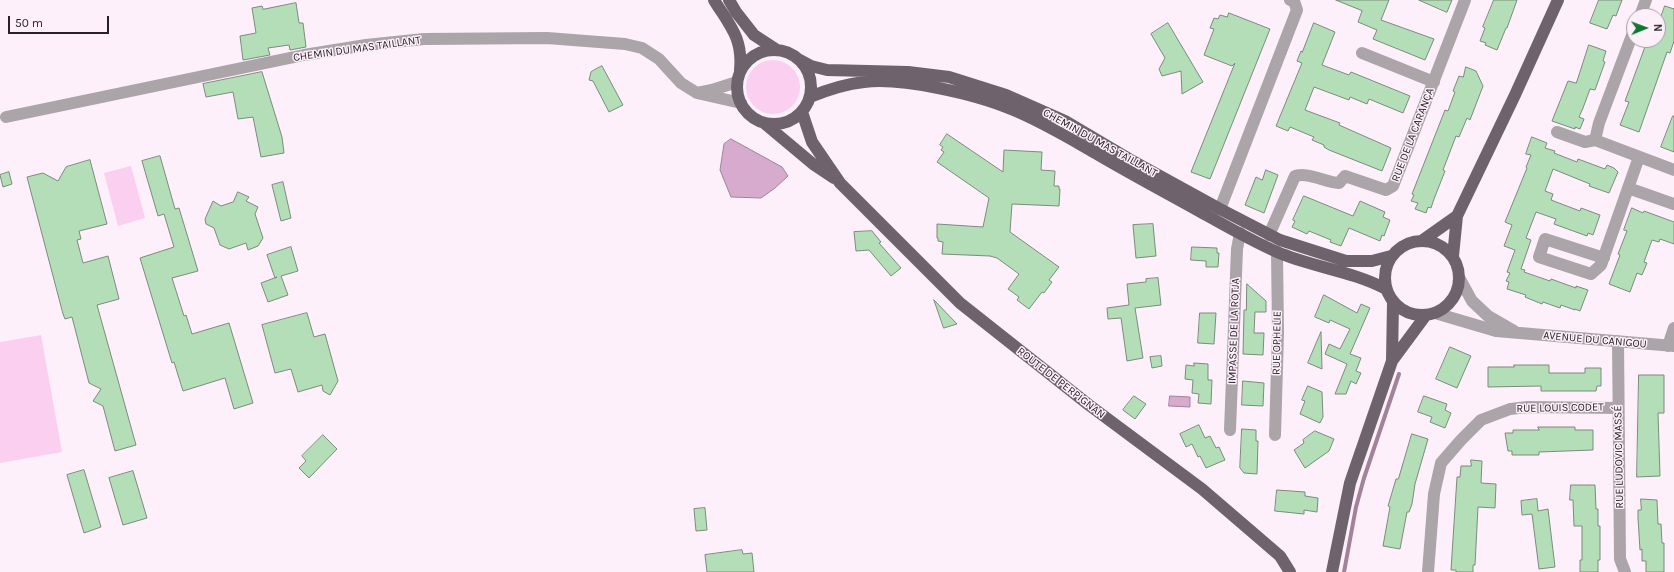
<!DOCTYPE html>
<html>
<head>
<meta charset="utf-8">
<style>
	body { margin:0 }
	#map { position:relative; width:1674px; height:572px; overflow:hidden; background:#fdf0fa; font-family:Karla,sans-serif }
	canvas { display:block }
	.north { position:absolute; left:1626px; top:8px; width:40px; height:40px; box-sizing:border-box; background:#fdf0fa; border:1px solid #a89ea6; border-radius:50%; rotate:89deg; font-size:11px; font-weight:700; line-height:16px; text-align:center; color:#282227 }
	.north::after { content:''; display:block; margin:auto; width:14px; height:18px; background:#0d7b2f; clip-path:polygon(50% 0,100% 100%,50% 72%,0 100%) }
	.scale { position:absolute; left:8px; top:16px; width:101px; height:18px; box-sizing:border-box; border:2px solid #282227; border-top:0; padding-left:5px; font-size:12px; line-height:14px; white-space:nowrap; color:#282227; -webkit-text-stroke:3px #fdf0fa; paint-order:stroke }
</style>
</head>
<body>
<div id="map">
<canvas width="1674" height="572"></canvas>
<div class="north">N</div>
<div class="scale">50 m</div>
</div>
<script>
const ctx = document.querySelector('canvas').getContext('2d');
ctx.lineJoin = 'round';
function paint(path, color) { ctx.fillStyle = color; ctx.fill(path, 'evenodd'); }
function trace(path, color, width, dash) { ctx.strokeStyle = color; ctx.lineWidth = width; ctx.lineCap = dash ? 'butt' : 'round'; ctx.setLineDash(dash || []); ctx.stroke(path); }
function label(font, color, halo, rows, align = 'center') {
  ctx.font = font + ' Karla,sans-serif'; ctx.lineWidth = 3; ctx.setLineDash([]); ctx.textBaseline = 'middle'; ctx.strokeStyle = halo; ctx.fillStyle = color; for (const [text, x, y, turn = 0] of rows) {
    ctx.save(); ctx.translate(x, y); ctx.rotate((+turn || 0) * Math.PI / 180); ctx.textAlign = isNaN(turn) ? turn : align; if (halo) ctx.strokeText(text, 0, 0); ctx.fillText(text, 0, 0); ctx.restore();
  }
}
const green = new Path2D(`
	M746 87a27 27 0 1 1 54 0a27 27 0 1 1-54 0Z
	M131,166L145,218L118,226L104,173Z
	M41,335L62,452L0,463V342Z`);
const water = new Path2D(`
	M731,139L782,167L788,176L775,188L761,198L731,197L720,170L724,144Z
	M1170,396L1190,397V407L1169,406Z`);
const stream = new Path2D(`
	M1344,572L1356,507L1364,478L1399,374`);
const building = new Path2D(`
	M1336,0H1389L1381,20L1434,39L1425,60L1373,39L1377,30L1358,22L1362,11Z
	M1419,0H1452L1447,12Z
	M1494,0H1517L1507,28H1506L1497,50L1485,45L1486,43L1480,41L1485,28L1483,27Z
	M1599,0H1622L1616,16L1613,15L1607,29L1590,23Z
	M296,3L299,23H303L306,47L290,50L289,45L268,48L270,55L243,60L240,36L256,33L252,8L262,6L263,9Z
	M1665,6L1674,9V41L1670,53L1667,52L1639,132L1620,125L1629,102L1625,101L1646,44L1649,45L1651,40H1658V25Z
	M1229,13L1270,29L1210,179L1191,172L1235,63L1232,66L1204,55L1214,29L1210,28L1214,18L1218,19L1220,15L1227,17Z
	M1168,23L1203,82L1182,94L1181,71L1162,76L1159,69L1165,58L1151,34Z
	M1314,23L1335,32L1322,65L1349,75L1351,72L1410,96L1403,113L1369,99L1367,104L1350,97L1349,100L1314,87L1305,110L1340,123L1339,125L1391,148L1382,171L1329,150L1324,147V145L1312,140L1314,137L1290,127L1288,131L1276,126L1302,63L1297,61L1301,51L1302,52Z
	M1589,45L1606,51L1603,61L1605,62L1595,90L1590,89L1583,108L1579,117L1584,119L1580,129L1575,127V129L1552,121L1568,81L1576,83Z
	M602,66L623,105L609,112L593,81L589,80L591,72Z
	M1466,67L1476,71L1483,86L1470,120L1467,118L1459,137L1456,136L1443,170L1445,171L1434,199L1431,208L1428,207L1426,213L1415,209L1418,203L1411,201L1414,195L1412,194L1445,110L1448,111L1455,92L1453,91L1459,76L1463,77Z
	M262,72L282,137L284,153L261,157L253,117L238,119L233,92L206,97L203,84Z
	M1673,116H1674V152L1661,147Z
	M947,134L1003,172L1004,150L1042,152L1041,170L1055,171L1054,186H1059V189H1060L1059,206L1012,204L1010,232L1059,267L1049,280L1052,282L1044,293L1042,292L1029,309L1017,300L1019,297L1008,289L1019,274L997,258L990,256L942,254L943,242L938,241V238H937V224L983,227L989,198L937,162L944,152L941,150L943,147L940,145Z
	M1532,137L1547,143L1545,148L1555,151L1554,153L1577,162L1578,159L1605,169L1607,165L1614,168L1618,172L1609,193L1589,186L1590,184L1553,169L1545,191L1553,194L1551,200L1580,211L1581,208L1600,215L1593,235L1588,233L1587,236L1554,224L1556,219L1536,212L1526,238L1531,240L1521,269L1525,270L1524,272L1550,281L1551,279L1576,288V286L1588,290L1580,311L1575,309V310L1561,305L1560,308L1543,302L1542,304L1525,297L1526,295L1507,289L1509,282L1506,281L1510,273L1507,272L1515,250L1504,246L1512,225L1505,222L1527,168L1526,167L1531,155L1526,154Z
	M160,156L175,209L179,208L198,271L172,278L184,316L186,315L192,334L229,323L253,403L234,409L225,378L183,391L174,362L172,363L140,258L174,247L164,214L158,216L142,161Z
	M90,160L107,224L79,231L81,239L77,240L83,263L108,256L119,299L97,305L136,445L115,451L103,406L93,401L101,389L89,383L72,317L65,319L63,314L27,177L43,173L58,181L66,167Z
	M1266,170L1278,175L1264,213L1245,205L1256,177L1262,180Z
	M9,172L12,184L3,187L0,175Z
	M283,182L291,218L281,221L272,185Z
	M238,192L249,197L246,201L258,207L255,214L263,238L258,246L248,250L246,243L229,249L220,245L214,228L206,224L205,219L213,201L221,206L233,202Z
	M1304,196L1353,216L1360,201L1385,212L1383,217L1390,220L1384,236L1382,235L1380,241L1349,228L1341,246L1330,242L1331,240L1309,231L1307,234L1292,227L1295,221L1293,220Z
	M1632,208L1643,213L1644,211L1674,222V244L1660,239L1659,242L1652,240L1644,262L1647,263L1642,275L1637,273L1630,292L1609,284L1620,255L1618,254L1627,231L1624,230Z
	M1153,224L1156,256L1136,258L1133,225Z
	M872,231L881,242L879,243L901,268L891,276L869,250L856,251L854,232Z
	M291,247L298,271L281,276L288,295L268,302L261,283L277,277L275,278L267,255Z
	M1192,247L1217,248V253H1219L1218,267H1206V261L1191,260Z
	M1158,278L1161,305L1135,308L1143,358L1127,361L1121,318L1108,319L1107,308L1129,305L1127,284L1146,282V279Z
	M1247,284L1266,301V312H1255L1254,333H1264L1263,355L1243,354L1244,310H1246Z
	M1324,295L1357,313L1361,304L1370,308L1350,354L1361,358L1356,371L1361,373L1356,384L1351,381L1346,394H1335L1347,364L1325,354L1329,344L1340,349L1350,329L1330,320L1329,323L1315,317Z
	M934,300L957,324L944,328Z
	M307,313L314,337L325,334L338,381L330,395L323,391L322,385L298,392L291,369L275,373L262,325Z
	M1200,313H1216L1214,344L1198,343Z
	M1321,332L1322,369L1308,363Z
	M1450,347L1471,356L1457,388L1436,379Z
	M1161,356L1162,366L1152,368L1150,357Z
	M1194,363L1208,364V380H1212L1211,404L1198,403L1199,394L1192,393L1193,380L1185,379L1186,365L1194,366Z
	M1514,365H1549V373H1585V368H1601V386H1597L1596,391H1541V386L1488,387V367H1514Z
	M1639,375H1664V413H1658L1660,476L1637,477Z
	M1243,381L1264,383L1263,406L1242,405Z
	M1308,386L1322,392L1323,417L1320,423L1300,414L1305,401L1302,400Z
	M1134,396L1146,404L1135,419L1123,410Z
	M1424,396L1447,404L1445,410L1451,413L1445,428L1430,422L1432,417L1418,412Z
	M1199,425L1205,438L1210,436L1216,448L1219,447L1225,460L1206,468L1200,456L1198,457L1192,444L1186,447L1180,434Z
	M1538,427H1575V430H1593V450L1539,452V455H1512V451H1508L1505,433H1513V430H1539Z
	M1242,429L1256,430V441H1258L1257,474L1244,473L1240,468Z
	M1315,431L1334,439L1329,451L1305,468L1294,450L1304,443L1303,440Z
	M1412,434L1428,439L1415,484L1412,504L1409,512H1407L1400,549L1383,546L1390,507L1388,506L1396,479H1398Z
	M323,435L337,449L309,478L299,468L306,461L302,456Z
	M1471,460L1482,461L1481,483L1496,484L1495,508L1478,507L1475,565H1473V572H1456V570H1451L1457,477H1460L1461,466H1471Z
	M84,470L101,527L84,533L67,475Z
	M133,471L147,518L123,525L109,478Z
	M1571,485H1595L1596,509H1598V526H1600V560H1598V572H1580V560H1582V526H1574L1573,500H1570Z
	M1277,490L1305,492V496L1318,498L1317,512L1304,510V514L1275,511Z
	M1537,499L1538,511L1548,509L1555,567L1539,569L1532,514L1522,515L1521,501Z
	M1641,499L1657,500L1658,524H1661L1662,543H1664V572H1646V561H1642V549L1640,550L1638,518V510H1641Z
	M705,508L707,530L696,531L694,509Z
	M742,550L743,554L752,553L754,572H707L705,555Z`);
const minor = new Path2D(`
	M1640,16L1646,0
	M1362,53L1434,82
	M737,82L712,90L697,93L741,103
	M6,117L304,55L366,45L424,39L547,38L625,44L642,48L659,59L681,83L697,93
	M1557,132L1585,142L1595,140L1674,170
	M1595,140L1599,123L1634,30
	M1628,188L1674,204
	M1220,209L1297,10L1294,1L1290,0
	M1269,235L1295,176C1309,172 1324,182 1339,183L1345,176L1386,190L1393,186L1465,0
	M1604,258L1545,239L1539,257L1591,274L1601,265L1639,157
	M1460,279L1472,301L1488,316L1514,331
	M1435,313L1496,331L1674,346
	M1618,341L1620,559L1625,572
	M1668,346L1674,328
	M1230,430L1237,249L1240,233
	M1275,435L1278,333L1277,252
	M1428,572L1434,494L1441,463L1461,440L1481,420L1510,409L1528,407L1618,408`);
const major = new Path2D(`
	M714,0C730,26 743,38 740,70
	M729,0L736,12L754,35L777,50
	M737 87a37 37 0 1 1 74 0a37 37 0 1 1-74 0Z
	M798,59L811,66L827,70L908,72L949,77L1006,95L1065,121L1129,159L1220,209L1280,240L1346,261H1372L1391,256
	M810,97C827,90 845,84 864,82C901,77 976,94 1011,109C1041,121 1069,138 1097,154C1131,174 1165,192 1199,211C1224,225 1250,240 1277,252C1312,267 1352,271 1386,289
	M802,112L812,142L840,183L960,303L1089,405L1202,489L1280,556L1290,572
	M764,123L813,164L834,178
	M1423,240L1457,216
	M1385 278a37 37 0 1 1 74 0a37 37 0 1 1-74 0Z
	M1453,256L1457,216L1515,95L1558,0
	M1392,361L1426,315
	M1332,572L1350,483L1392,361L1393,302`);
const streetNames = [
	["CHEMIN DU MAS TAILLANT",357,49,-8],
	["RUE DE LA CARANÇA",1413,135,-69],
	["CHEMIN DU MAS TAILLANT",1100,143,29],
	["IMPASSE DE LA ROTJA",1234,331,-88],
	["AVENUE DU CANIGOU",1595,340,5],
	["RUE OPHELIE",1277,343,-89],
	["ROUTE DE PERPIGNAN",1061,383,38],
	["RUE LOUIS CODET",1560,408,-1],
	["RUE LUDOVIC MASSÉ",1619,457,-91]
];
paint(green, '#facff0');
paint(water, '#d7abcd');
trace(water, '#a2829b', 1);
trace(stream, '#a2829b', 4);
paint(building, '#b3deb8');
trace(building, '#7d8a7e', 1);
trace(minor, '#aba4a9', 12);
trace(major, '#6e636c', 12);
label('11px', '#282227', '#fdf0fa', streetNames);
</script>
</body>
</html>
